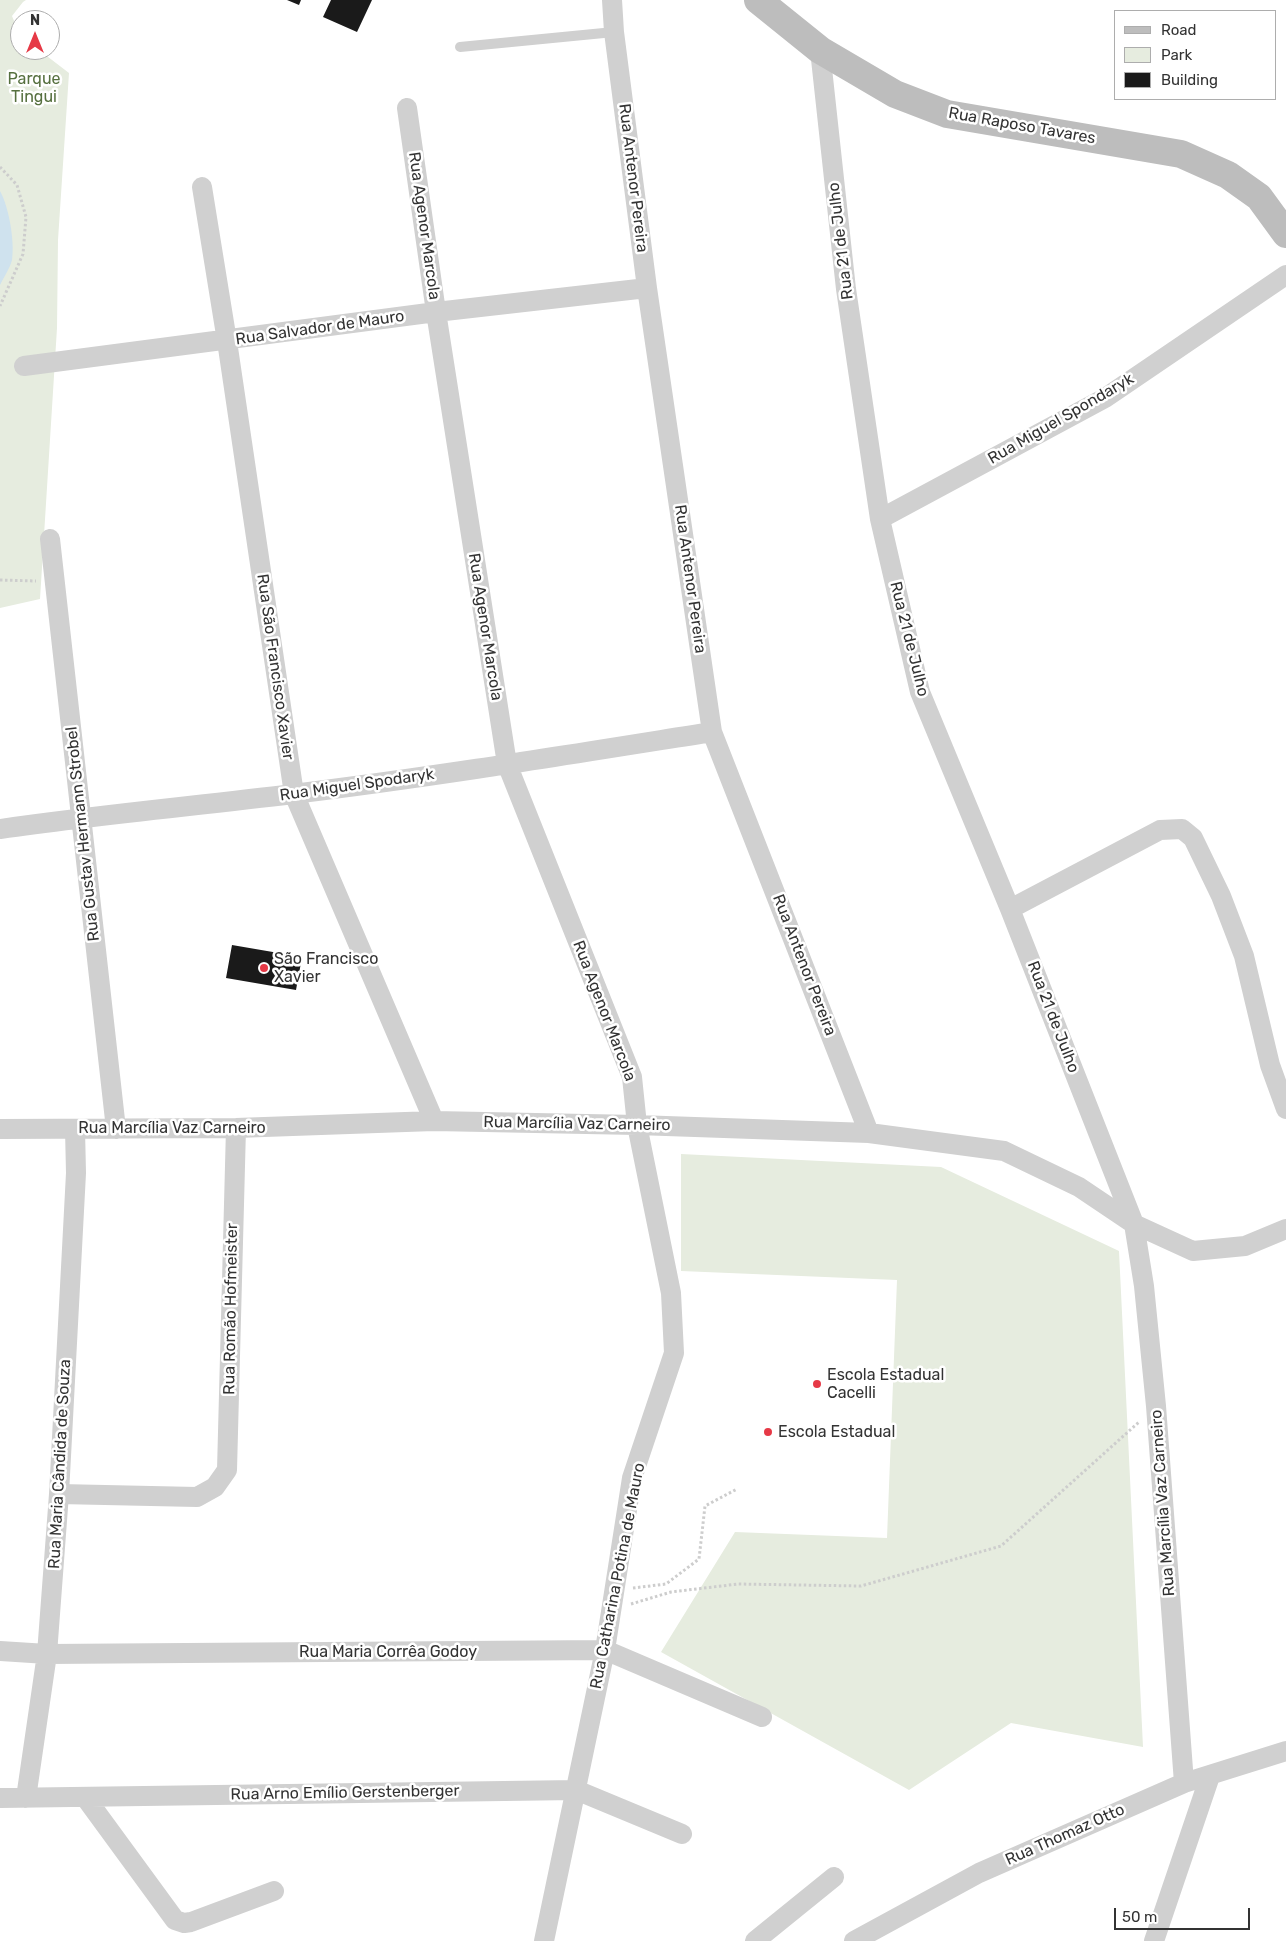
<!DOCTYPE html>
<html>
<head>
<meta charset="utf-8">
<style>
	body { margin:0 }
	#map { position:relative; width:1286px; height:1941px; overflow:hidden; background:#fff; font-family:Rubik,sans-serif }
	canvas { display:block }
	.legend { position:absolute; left:1114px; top:10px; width:162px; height:90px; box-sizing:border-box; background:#fff; border:1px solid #adadad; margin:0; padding:6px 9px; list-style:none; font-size:15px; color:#333 }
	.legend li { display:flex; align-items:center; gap:10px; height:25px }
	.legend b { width:25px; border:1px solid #adadad }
	.north { position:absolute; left:10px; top:10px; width:50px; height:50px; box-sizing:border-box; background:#fff; border:1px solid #adadad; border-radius:50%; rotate:0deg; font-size:14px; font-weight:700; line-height:20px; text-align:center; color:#333 }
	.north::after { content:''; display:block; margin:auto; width:18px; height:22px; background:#e63946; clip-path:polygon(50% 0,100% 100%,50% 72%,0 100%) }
	.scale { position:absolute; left:1114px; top:1908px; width:136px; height:22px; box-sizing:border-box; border:2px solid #333; border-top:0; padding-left:6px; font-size:15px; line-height:18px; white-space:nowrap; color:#333; -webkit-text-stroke:4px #fff; paint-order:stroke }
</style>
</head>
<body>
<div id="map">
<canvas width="1286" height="1941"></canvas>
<ul class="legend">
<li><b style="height:6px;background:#bdbdbd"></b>Road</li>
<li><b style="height:14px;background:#e6ecdf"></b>Park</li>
<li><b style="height:14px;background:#1a1a1a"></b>Building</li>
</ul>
<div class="north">N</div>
<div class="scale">50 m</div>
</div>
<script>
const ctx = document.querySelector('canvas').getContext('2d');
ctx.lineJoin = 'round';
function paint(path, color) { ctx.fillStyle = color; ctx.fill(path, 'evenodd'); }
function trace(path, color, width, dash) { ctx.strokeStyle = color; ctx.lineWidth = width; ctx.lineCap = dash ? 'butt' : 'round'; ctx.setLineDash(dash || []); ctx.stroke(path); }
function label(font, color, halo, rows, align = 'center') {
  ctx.font = font + ' Rubik,sans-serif'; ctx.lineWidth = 5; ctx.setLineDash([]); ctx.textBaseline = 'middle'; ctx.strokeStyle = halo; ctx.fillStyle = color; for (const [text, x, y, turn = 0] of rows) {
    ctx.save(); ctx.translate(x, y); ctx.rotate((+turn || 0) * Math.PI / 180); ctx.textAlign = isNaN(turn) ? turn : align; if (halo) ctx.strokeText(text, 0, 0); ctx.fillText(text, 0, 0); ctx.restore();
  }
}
const green = new Path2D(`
	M0,0H26L23,2L12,16L20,35V50H39L69,73L58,240L57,328L40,599L0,608Z
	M681,1154L941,1167L1119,1251L1143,1747L1011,1723L909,1790L661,1652L735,1532L887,1538L897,1280L681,1271Z`);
const water = new Path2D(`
	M0,191C9,207 15,242 12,260C10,268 4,277 0,285Z`);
const building = new Path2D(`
	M287,0H301L299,5Z
	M331,0H372L357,32L323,17Z
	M232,945L302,957L296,990L226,978Z`);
const path = new Path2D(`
	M0,167L17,185L26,217L23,254L0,306
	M0,580L36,581
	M633,1588L666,1584L699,1559L705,1506L737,1489
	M631,1604L671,1592L738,1584L861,1586L1001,1546L1139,1422`);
const lane = new Path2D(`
	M460,47L614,32`);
const street = new Path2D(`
	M612,0L614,32L647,288L712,732L869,1133
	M820,50L846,289L880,519L920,692L1010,909L1134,1224L1144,1286L1156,1406L1184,1783
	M407,108L436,312L507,764L632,1077L637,1125L671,1293L674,1353L632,1478L605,1650L544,1941
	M202,187L227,341L294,794L434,1121
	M24,366L436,312L647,288
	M880,519L1105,398L1286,275
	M50,539L116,1129
	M0,829C97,815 195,806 293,794C433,777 573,754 712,732
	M1010,909L1160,830L1182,829L1193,838L1221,896L1244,956L1270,1065L1286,1109
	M0,1129L236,1128L434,1121L637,1125L869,1133L1004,1151L1079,1187L1134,1224L1193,1251L1245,1246L1286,1229
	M59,1494L197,1497L215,1487L227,1470L236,1128
	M0,1651L47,1654L605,1650L762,1717
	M85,1797L175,1920L184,1923L191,1922L274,1891
	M0,1798L576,1790L682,1834
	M26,1798L47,1654L59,1494L76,1173L75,1129
	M755,1941L834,1877
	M854,1941L979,1873L1184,1783L1286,1751
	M1154,1941L1210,1776`);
const secondary = new Path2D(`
	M758,0L820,50L895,94L947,114L1181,154L1228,175L1259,197L1286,234`);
const markers = [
	[264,968,5,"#e63946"],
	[817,1384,5,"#e63946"],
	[768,1432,5,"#e63946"]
];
const parkNames = [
	["Parque",34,79],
	["Tingui",34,97]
];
const streetNames = [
	["Rua Raposo Tavares",1022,126,10],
	["Rua Antenor Pereira",633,178,83],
	["Rua Agenor Marcola",424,226,82],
	["Rua 21 de Julho",841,241,-97],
	["Rua Salvador de Mauro",320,328,-8],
	["Rua Miguel Spondaryk",1061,419,-30],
	["Rua Antenor Pereira",690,579,82],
	["Rua Agenor Marcola",485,627,81],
	["Rua 21 de Julho",909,639,76],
	["Rua São Francisco Xavier",275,667,82],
	["Rua Miguel Spodaryk",357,785,-8],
	["Rua Gustav Hermann Strobel",83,834,-96],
	["Rua Antenor Pereira",804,965,69],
	["Rua Agenor Marcola",604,1011,69],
	["Rua 21 de Julho",1053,1017,69],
	["Rua Marcília Vaz Carneiro",577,1124,1],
	["Rua Marcília Vaz Carneiro",172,1128],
	["Rua Romão Hofmeister",231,1309,-89],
	["Rua Maria Cândida de Souza",60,1464,-87],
	["Rua Marcília Vaz Carneiro",1163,1503,-94],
	["Rua Catharina Potina de Mauro",618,1576,-79],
	["Rua Maria Corrêa Godoy",388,1652],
	["Rua Arno Emílio Gerstenberger",345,1793,-1],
	["Rua Thomaz Otto",1065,1835,-24]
];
const poiNames = [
	["São Francisco",274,959],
	["Xavier",274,977],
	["Escola Estadual",827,1375],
	["Cacelli",827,1393],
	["Escola Estadual",778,1432]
];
paint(green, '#e6ecdf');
paint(water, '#cfe2ee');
paint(building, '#1a1a1a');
trace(path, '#cdcdcd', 3, [2.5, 2.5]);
trace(lane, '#d0d0d0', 10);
trace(street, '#d0d0d0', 20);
trace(secondary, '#bdbdbd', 28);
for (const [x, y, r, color] of markers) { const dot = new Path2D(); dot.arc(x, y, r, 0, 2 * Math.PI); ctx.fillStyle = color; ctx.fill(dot); trace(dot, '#fff', 2); }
label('16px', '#56703f', '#fff', parkNames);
label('16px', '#333', '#fff', streetNames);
label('16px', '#333', '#fff', poiNames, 'left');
</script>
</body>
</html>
